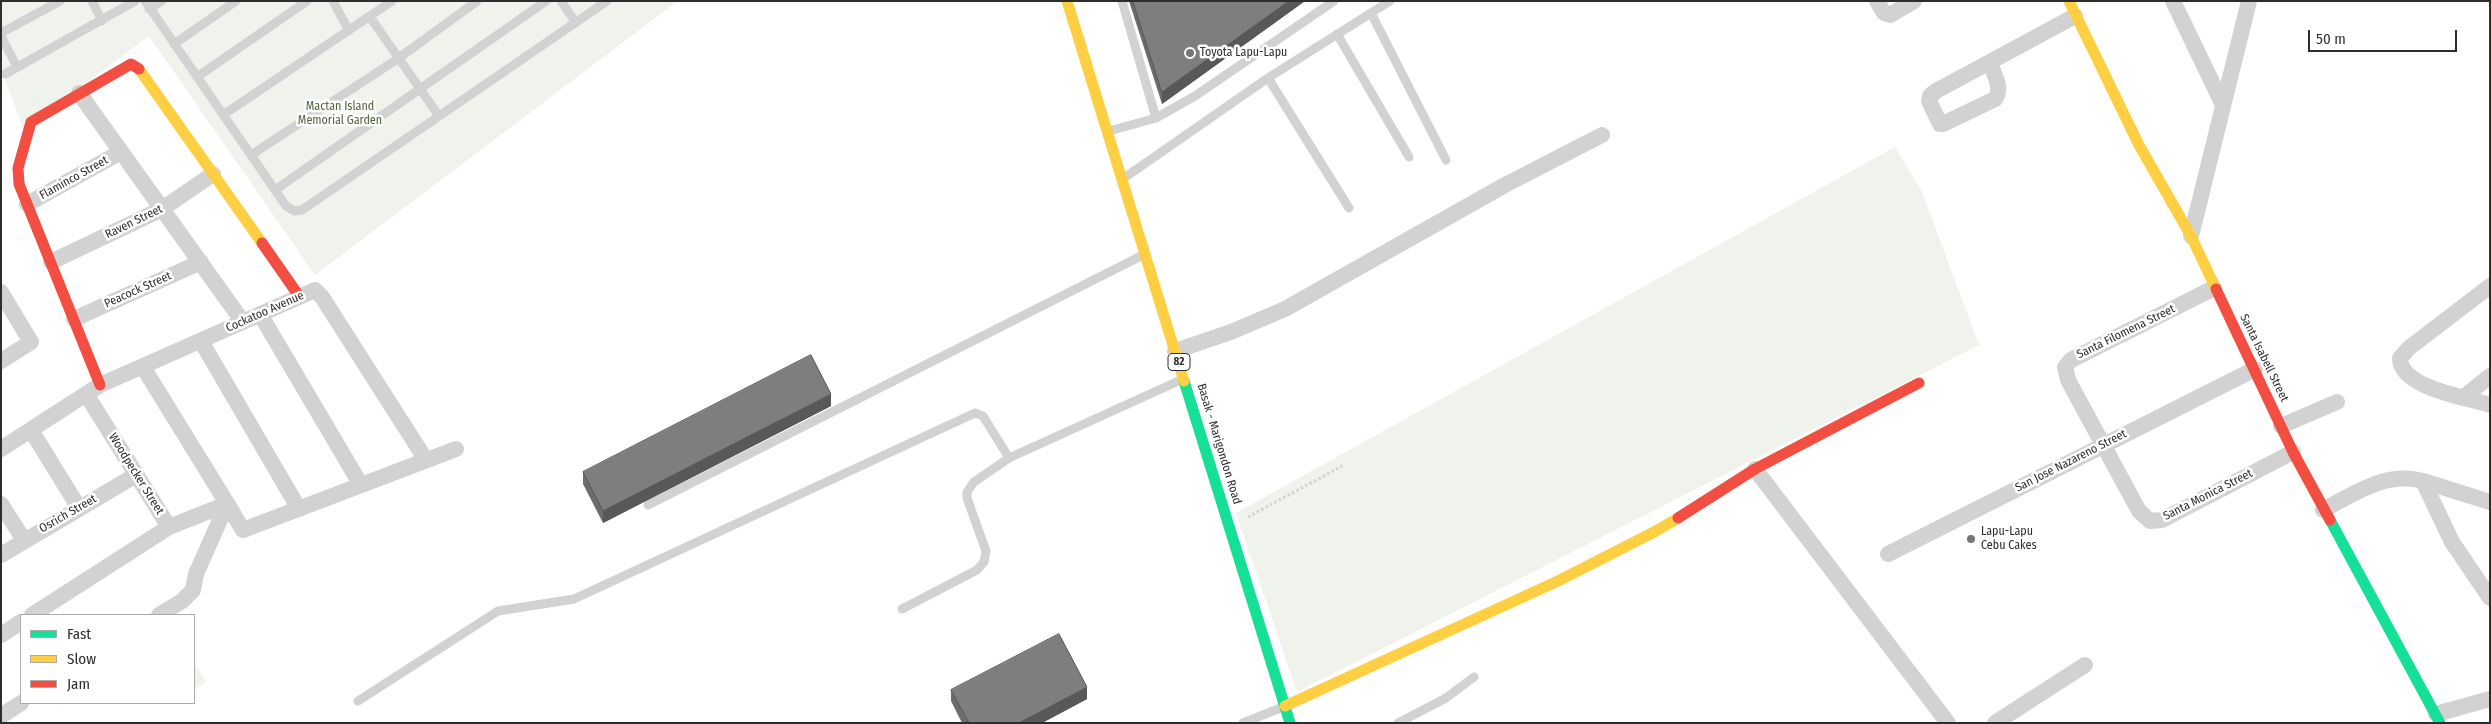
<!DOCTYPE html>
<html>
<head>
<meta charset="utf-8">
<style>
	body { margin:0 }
	#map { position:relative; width:2491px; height:724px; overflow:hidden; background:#fff; font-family:"Fira Sans Condensed",sans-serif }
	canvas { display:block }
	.frame { position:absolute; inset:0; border:2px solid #2d2d2d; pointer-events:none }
	.legend { position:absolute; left:20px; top:614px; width:175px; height:90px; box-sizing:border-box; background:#fff; border:1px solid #ababab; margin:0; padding:6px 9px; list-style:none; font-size:15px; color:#2d2d2d }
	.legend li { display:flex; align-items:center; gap:10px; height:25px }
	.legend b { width:25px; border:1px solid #ababab }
	.scale { position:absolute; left:2308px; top:30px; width:149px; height:22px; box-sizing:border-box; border:2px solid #2d2d2d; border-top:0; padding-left:6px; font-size:15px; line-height:18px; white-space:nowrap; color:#2d2d2d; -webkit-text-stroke:4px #fff; paint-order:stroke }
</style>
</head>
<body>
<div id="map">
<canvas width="2491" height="724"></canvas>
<div class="frame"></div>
<ul class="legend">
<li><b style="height:6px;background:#16e098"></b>Fast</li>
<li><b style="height:6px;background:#ffcf43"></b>Slow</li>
<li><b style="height:6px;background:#f24e42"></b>Jam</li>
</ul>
<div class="scale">50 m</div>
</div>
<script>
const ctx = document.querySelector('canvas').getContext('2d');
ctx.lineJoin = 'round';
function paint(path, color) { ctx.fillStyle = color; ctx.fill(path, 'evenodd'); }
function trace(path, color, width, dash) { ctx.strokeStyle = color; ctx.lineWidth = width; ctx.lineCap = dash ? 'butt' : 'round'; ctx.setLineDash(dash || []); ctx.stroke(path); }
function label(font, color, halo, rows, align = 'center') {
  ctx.font = font + ' "Fira Sans Condensed",sans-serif'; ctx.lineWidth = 5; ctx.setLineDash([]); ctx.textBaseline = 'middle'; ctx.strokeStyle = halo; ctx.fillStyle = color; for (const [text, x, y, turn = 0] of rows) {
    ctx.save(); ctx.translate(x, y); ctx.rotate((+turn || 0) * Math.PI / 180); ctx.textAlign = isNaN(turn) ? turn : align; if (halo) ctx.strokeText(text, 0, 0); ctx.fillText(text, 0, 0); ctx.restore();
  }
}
const green = new Path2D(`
	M1,1H678L315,275L149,36L24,130L1,69Z
	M1895,147L1922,192L1979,345L1297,692L1236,513Z
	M194,662L206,682L194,690Z`);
const path = new Path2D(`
	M1248,517L1344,465`);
const lane = new Path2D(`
	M92,1L102,21
	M145,1L275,190L286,206L294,211L302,210L607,1
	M333,1L349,31
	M561,1L576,23
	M149,9L162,1
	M1371,13L1446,160
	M370,17L439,116
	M1,33L60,1
	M1337,34L1409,157
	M1,36L17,67
	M174,44L236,1
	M5,74L135,1
	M197,77L307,1
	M1268,78L1349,208
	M223,115L392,1
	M1156,118L1195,96L1334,1
	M1109,131L1156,118L1122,1
	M251,155L399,58L477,1
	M1124,178L1268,78L1390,1
	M275,190L546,1
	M648,505L1143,255
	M902,609L977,570L984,562L986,551L967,498V492L974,482L1009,458L1183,379
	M358,701L498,611L574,599L975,413L983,416L1009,458
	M1243,723L1283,707
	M1398,723L1446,698L1474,677`);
const street = new Path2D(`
	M1877,1L1884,13L1890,15L1914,1
	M2173,1L2223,105
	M1990,63C1994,75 2003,88 1995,99L1943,124H1940L1929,101L1930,96L1936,91L2075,16
	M79,93L243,322
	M27,204L121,152
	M2191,236L2249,1
	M51,262L162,209L213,174
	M2490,286L2409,348L2400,358C2400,388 2466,397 2490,405
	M2214,288L2071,360L2065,367L2068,380L2139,511L2150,521L2162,520L2293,452
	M1,292L31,342L1,361
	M260,314L361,485
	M74,319L201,262
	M201,341L299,509
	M1175,351L1231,332L1285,309L1505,185L1602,135
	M143,367L233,513
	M86,394L169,527L227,504
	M2465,396L2490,376
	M2281,426L2337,402
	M31,430L79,508
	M1,449L100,385L315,290L322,297L426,460
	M1755,469L1948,723
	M2490,502L2423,481L2452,542L2490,598
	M1,504L24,540
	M227,504L243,530L456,449
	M2323,510C2356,493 2386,471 2423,481
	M1888,554L2255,369
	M1,555L136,475
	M32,615L169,527
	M159,615L182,601L193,590L196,574L227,504
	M1,635L21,622
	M2436,714L2490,699
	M1,716L21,703
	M1995,723L2085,665`);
const fast = new Path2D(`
	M1184,381L1290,723
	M2330,520L2440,723`);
const slow = new Path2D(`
	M1067,1L1184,381
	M2069,1L2139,145L2191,236L2216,289
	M139,69L262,243
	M1285,706L1558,581L1656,531L1678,518`);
const jam = new Path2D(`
	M262,243L299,296
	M2216,289L2293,452L2330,520
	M100,385L19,184L18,168L31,122L131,64L139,69
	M1678,518L1755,469L1919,383`);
const wall = new Path2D(`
	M1129,1H1305L1162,104Z
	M831,406L603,523L583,484V472Z
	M951,690L1087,699L1042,723H962L951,701Z`);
const shadedWall = new Path2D(`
	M1289,1H1305L1162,104V92Z
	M831,394V406L603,523V511Z
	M1087,687V699L1042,723H1019Z`);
const building = new Path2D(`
	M1133,1H1289L1162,92Z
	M811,355L831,394L603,511L583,472Z
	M1059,634L1087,687L1019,723H969L951,690Z`);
const markers = [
	[1190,53,5,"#767676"],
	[1971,539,5,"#767676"]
];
const shields = [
	[1179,362,22]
];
const shieldNames = [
	["82",1179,362]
];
const poiNames = [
	["Toyota Lapu-Lapu",1200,53],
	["Lapu-Lapu",1981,532],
	["Cebu Cakes",1981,546]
];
const parkNames = [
	["Mactan Island",340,107],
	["Memorial Garden",340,121]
];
const streetNames = [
	["Flaminco Street",74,178,-29],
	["Raven Street",134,222,-26],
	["Peacock Street",138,290,-24],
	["Cockatoo Avenue",265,312,-24],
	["Santa Filomena Street",2126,332,-26],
	["Santa Isabell Street",2264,358,64],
	["Basak - Marigondon Road",1219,444,73],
	["San Jose Nazareno Street",2071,461,-27],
	["Woodpecker Street",136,474,58],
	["Santa Monica Street",2208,495,-27],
	["Osrich Street",68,514,-30]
];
paint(green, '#f0f3eb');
trace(path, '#d2d2d2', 3, [2.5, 2.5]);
trace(lane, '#d2d2d2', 9);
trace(street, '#d2d2d2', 16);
trace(fast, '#16e098', 11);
trace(slow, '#ffcf43', 11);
trace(jam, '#f24e42', 11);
paint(wall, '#6c6c6c');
paint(shadedWall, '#585858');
paint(building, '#7e7e7e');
trace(building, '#585858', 1);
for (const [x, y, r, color] of markers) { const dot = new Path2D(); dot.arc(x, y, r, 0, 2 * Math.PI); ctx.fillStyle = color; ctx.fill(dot); trace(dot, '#fff', 2); }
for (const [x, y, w] of shields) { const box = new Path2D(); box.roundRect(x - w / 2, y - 8.5, w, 17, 4); ctx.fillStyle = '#fff'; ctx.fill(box); trace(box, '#2d2d2d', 1); }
label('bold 11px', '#2d2d2d', null, shieldNames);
label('12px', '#2d2d2d', '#fff', poiNames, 'left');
label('12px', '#50653d', '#fff', parkNames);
label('12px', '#2d2d2d', '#fff', streetNames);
</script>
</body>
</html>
